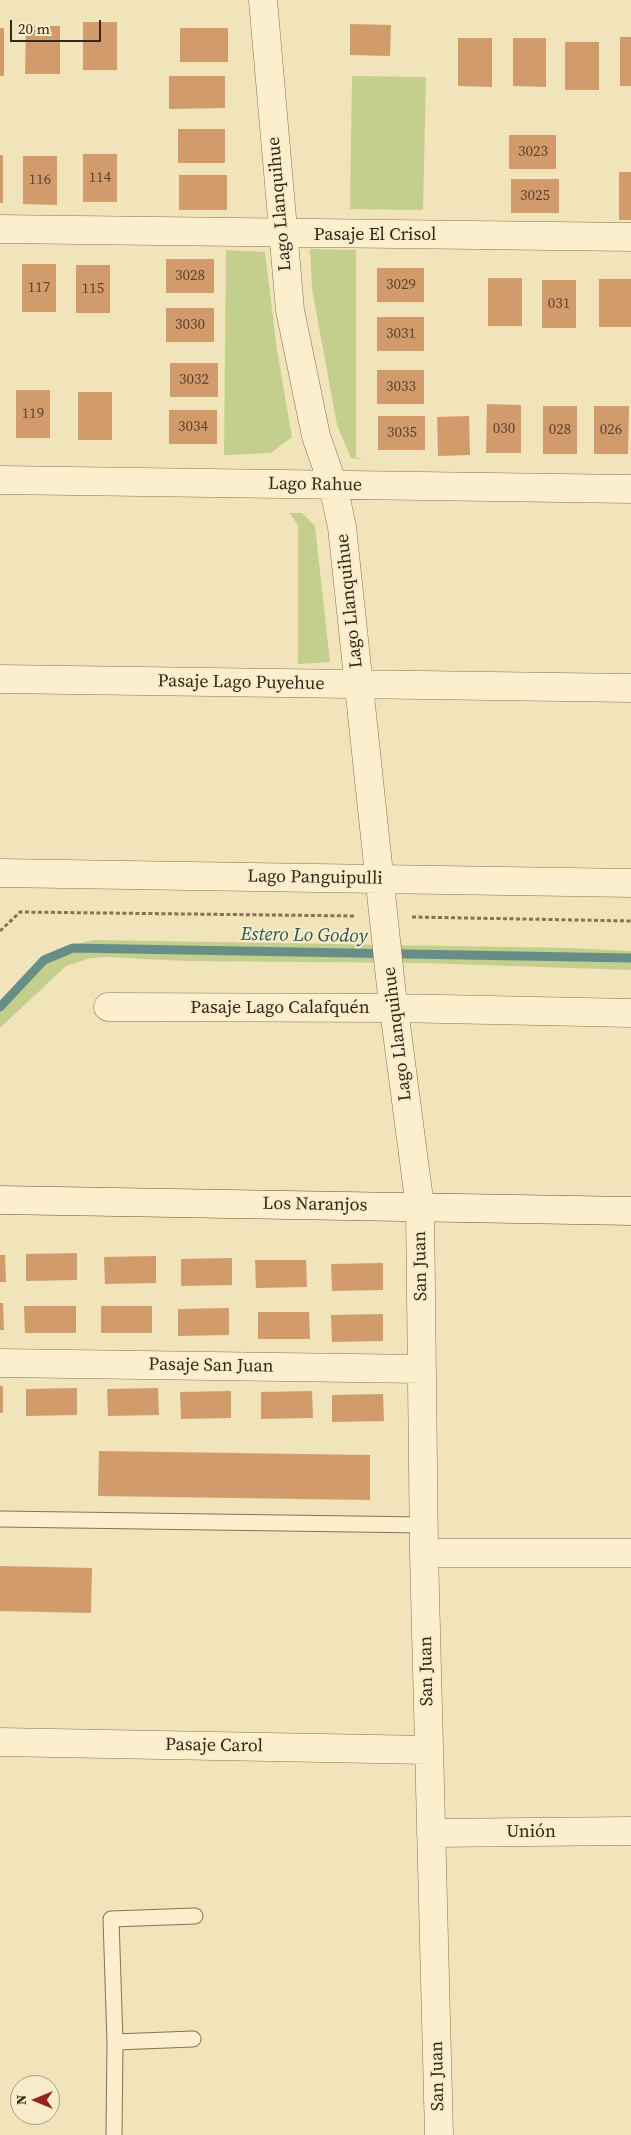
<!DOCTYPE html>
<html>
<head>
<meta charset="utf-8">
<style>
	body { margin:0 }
	#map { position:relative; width:631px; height:2135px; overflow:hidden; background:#f1e3ba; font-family:"Source Serif 4",serif }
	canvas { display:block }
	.north { position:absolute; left:10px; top:2075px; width:50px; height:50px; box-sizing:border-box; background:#f8ecca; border:1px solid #aa9e83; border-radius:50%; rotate:270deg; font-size:14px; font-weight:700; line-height:20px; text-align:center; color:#362819 }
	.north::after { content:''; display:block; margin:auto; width:18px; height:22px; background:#9b231f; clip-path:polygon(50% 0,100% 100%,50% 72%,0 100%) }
	.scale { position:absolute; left:10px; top:20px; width:91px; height:22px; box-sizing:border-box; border:2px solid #362819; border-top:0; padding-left:6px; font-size:15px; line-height:18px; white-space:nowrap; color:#362819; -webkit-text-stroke:4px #f8ecca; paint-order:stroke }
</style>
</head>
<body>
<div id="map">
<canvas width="631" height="2135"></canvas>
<div class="north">N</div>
<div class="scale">20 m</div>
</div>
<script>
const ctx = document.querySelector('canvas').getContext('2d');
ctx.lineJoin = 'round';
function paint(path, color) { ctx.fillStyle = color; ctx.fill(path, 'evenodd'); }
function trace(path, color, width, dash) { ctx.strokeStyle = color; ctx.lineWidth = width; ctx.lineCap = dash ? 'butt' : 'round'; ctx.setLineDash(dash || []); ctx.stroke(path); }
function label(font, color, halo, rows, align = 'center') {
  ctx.font = font + ' "Source Serif 4",serif'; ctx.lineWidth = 4; ctx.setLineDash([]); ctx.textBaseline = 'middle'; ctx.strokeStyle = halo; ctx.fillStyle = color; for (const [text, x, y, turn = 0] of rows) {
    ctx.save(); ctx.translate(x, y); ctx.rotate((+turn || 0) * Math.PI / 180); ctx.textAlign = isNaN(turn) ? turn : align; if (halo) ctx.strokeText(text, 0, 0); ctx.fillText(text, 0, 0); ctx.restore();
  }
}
const green = new Path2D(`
	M352,76L426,77L423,210L350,209Z
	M310,249L356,250V457L363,460L351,458L337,425L312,289Z
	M226,250L265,252L277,350L292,437L271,453L224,455Z
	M290,513H302L315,526L330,662L298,664V526Z
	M94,940L571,948L631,951V970L423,963L187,961L103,957L87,959L66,966L0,1028V1007C26,978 56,946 94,940Z`);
const stream = new Path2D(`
	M0,1007L44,960L73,948L631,958`);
const building = new Path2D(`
	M83,22H117V70H83Z
	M350,24L391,25L390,56L350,55Z
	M26,26H60V74H25Z
	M0,28H4V76H0Z
	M180,28H228V62H180Z
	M620,37H631V86H620Z
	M458,38H492V87L458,86Z
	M513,38H546V87L513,86Z
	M565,42H599V90H565Z
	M169,76H225V108L169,109Z
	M178,129H225V163H178Z
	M509,135H556V169H509Z
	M83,154H117V202H83Z
	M0,155H3V203H0Z
	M23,156H57V205L23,204Z
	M619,172H631V220H619Z
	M179,175H227V210H179Z
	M511,179H559V213H511Z
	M166,259H214V293H166Z
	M22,264H56V312H22Z
	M76,265H110V313H76Z
	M377,268H424V302H377Z
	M488,278H522V326H488Z
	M599,279H631V327H599Z
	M542,280H576V328H542Z
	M166,308H214V342H166Z
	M377,317H424V351H377Z
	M170,363H218V397H170Z
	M377,370H424V404H377Z
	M16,390H50V438H16Z
	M78,392H112V440H78Z
	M487,404L521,405V453H486Z
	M543,406H577V454H543Z
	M594,406H629L628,454H594Z
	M169,410H217V444H169Z
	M378,416H425V450H378Z
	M469,416L470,455L438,456L437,417Z
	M77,1253V1280L26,1281V1254Z
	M0,1255H5L6,1282H0Z
	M156,1256V1283L105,1284L104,1257Z
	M232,1258V1285L181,1286V1259Z
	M255,1260H306L307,1287L256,1288Z
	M383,1263V1290L332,1291L331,1264Z
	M0,1303H3L4,1330H0Z
	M24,1306H76V1333H25Z
	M101,1306H152V1333H101Z
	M229,1308V1335L178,1336V1309Z
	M258,1312H309L310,1339H258Z
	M383,1314V1341L332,1342L331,1315Z
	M0,1386H3V1413H0Z
	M77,1388V1415L26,1416V1389Z
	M158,1388L159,1415L108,1416L107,1389Z
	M231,1391V1418L181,1419L180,1392Z
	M312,1391L313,1418L261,1419V1392Z
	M383,1394L384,1421L332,1422V1395Z
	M99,1451L370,1455V1500L98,1496Z
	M0,1566L92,1568L91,1613L0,1611Z`);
const path = new Path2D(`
	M412,917L631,921
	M0,931L20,912L355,916`);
const lane = new Path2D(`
	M0,1519L424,1525
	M115,2042L193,2039
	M114,2135L115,2042L111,1919L195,1916`);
const street = new Path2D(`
	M263,0L290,310L316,436L333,485L342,527L391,987L420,1207L424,1553L439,2135
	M0,229L631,237
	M0,480L631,489
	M0,679L631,688
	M0,873L631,883
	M108,1007L394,1008L631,1013
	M0,1363L422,1369
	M424,1553H631
	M0,1742L428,1750
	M431,1833L631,1831`);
const secondary = new Path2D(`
	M0,1200L631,1211`);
const numberNames = [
	["3023",533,152],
	["114",100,178],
	["116",40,180],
	["3025",535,196],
	["3028",190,276],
	["3029",401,285],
	["117",39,288],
	["115",93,289],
	["031",559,304],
	["3030",190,325],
	["3031",401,334],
	["3032",194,380],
	["3033",401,387],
	["119",33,414],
	["3034",193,427],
	["030",504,429],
	["028",560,430],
	["026",611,430],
	["3035",402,433]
];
const streetNames = [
	["Lago Llanquihue",280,204,-95],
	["Pasaje El Crisol",375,235],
	["Lago Rahue",315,485,1],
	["Lago Llanquihue",350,601,-96],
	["Pasaje Lago Puyehue",241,683,1],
	["Lago Panguipulli",315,878,1],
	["Pasaje Lago Calafquén",280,1008],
	["Lago Llanquihue",398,1034,-97],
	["Los Naranjos",315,1205,1],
	["San Juan",421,1266,-91],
	["Pasaje San Juan",211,1366,1],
	["San Juan",427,1671,-91],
	["Pasaje Carol",214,1746,1],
	["Unión",531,1832],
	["San Juan",438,2076,-91]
];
const waterNames = [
	["Estero Lo Godoy",304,936,1]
];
paint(green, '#c5cf8d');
trace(stream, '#668e86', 9);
paint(building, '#d29b6c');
trace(lane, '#887253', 17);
trace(street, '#887253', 29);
trace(secondary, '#6a5237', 29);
trace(path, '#887253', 3, [4, 2.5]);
trace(lane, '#fbefcd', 15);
trace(street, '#fbefcd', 28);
trace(secondary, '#fbefcd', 28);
label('15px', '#5d452e', null, numberNames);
label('18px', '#362819', '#f8ecca', streetNames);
label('italic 19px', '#275756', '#f8ecca', waterNames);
</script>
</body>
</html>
